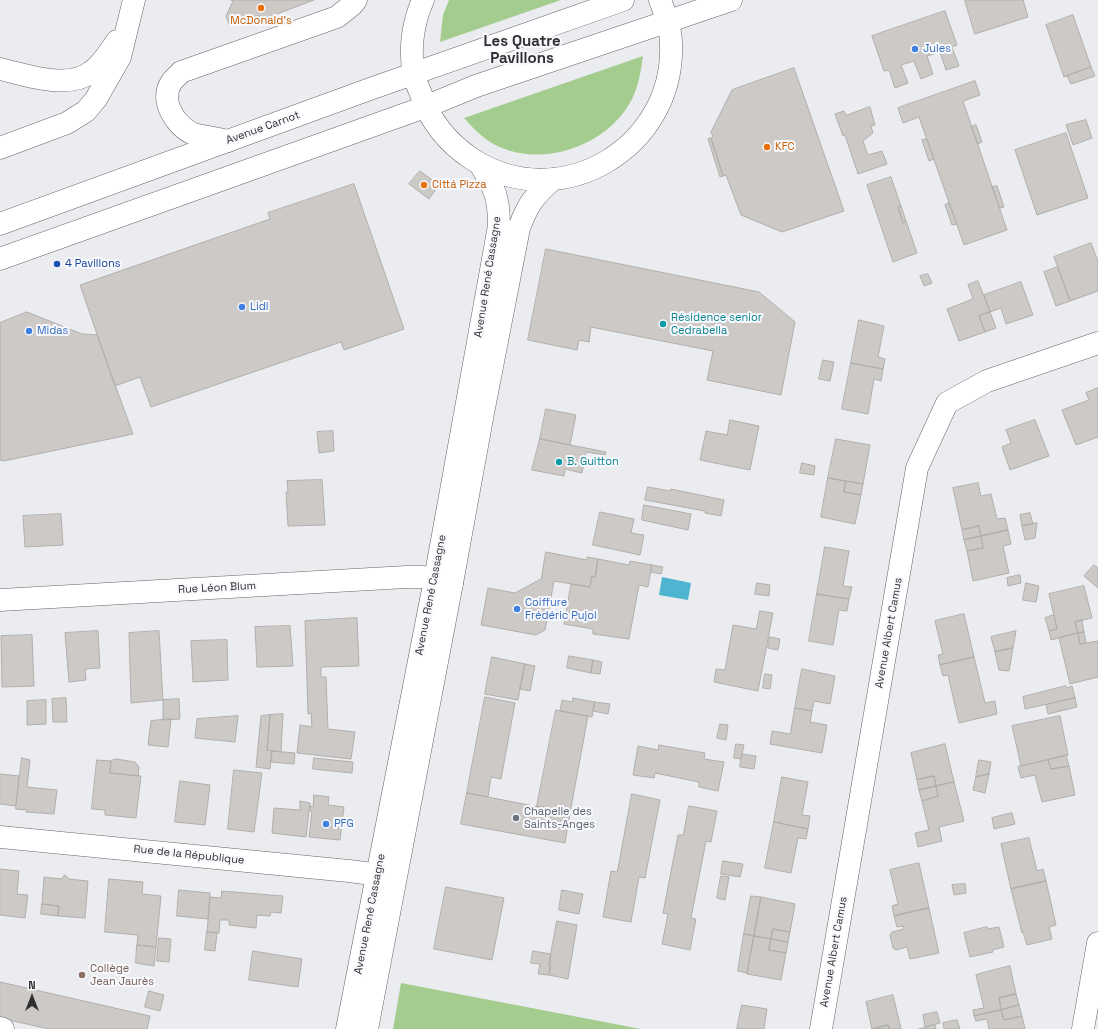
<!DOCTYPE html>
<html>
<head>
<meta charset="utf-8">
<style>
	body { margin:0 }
	#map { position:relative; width:1098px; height:1029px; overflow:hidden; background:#ebecf0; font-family:"Space Grotesk",sans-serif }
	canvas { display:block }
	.north { position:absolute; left:12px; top:977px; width:40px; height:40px; -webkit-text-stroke:3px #f8f9fd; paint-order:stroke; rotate:0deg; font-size:11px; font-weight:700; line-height:16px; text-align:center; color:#303032 }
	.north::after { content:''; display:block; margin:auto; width:14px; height:18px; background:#303032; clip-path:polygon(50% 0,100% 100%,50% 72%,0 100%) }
</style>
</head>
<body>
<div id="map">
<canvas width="1098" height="1029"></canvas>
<div class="north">N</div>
</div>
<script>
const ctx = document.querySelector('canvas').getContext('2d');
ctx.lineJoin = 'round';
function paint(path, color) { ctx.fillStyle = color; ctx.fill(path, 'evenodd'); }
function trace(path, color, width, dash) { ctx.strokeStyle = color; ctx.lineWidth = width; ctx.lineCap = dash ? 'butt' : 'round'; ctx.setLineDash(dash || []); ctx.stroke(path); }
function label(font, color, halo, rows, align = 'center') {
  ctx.font = font + ' "Space Grotesk",sans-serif'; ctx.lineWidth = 4; ctx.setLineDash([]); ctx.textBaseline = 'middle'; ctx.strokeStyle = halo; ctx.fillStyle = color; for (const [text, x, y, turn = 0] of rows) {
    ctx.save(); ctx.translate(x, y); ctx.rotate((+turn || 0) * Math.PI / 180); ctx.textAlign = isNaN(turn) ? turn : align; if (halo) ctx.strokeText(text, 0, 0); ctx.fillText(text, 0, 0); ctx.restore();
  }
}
const green = new Path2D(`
	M449,0H561L440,42L443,15Z
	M643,56C641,70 639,84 633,97C611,143 549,167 502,148C486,142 475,130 464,118Z
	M401,983L641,1029H393Z`);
const water = new Path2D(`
	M662,577L691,583L688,600L659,595Z`);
const building = new Path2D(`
	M231,0H314L261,20L259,16L234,24H229L226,16L233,1Z
	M965,0H1023L1028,17L975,34Z
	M945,11L957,45L952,47L959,66L946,70L940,52L927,56L933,74L921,79L914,61L901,65L908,83L895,88L889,70L884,71L872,36Z
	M1073,15L1091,67L1064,77L1046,25Z
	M259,16L261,20L251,23L249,19Z
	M1091,67L1095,76L1071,84L1067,76Z
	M794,68L844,211L782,232L741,215L726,175L723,176L711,138L713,137L711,132L732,90Z
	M975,81L980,95L963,101L1007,230L964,245L919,117L903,123L898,108Z
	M870,107L875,125L871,126L873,133L863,141L868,155L882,151L887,164L858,174L845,135L843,136L835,114L844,111L846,115Z
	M1086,120L1092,138L1073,145L1066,125Z
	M976,125L982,142L978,144L971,127Z
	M1066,133L1088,198L1037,215L1015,150Z
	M711,138L723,176L720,177L708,139Z
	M927,139L934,159L929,161L922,140Z
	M420,171L439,185L429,199L409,184Z
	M891,177L901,206L898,207L903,223L906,221L917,253L893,262L867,185Z
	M354,184L404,329L344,350L341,342L151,407L140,377L115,386L80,285L270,219L268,213Z
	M997,186L1004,207L1000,208L992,187Z
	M949,203L957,224L952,225L945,205Z
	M901,206L906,221L903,223L898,207Z
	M1091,243L1098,261V291L1070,301L1054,257Z
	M546,249L759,292L795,322L781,395L707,380L713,351L591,327L589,342L579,340L577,350L528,340Z
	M1058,267L1070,301L1056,306L1044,272Z
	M928,274L932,283L924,286L920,276Z
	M978,281L990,312L979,316L985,332L959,341L947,309L973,299L968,285Z
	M1021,282L1033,315L1006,324L1001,308L990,312L984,295Z
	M27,312L82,334L97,335L133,434L4,461L0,460V323Z
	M990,312L996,328L985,332L979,316Z
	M859,320L884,326L878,357L885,359L883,369L851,363Z
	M823,360L834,362L830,381L819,379Z
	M851,363L883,369L881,381L874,379L868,414L842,409Z
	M1098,388V437L1076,445L1062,410L1089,400L1086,393Z
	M546,409L576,415L570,445L540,439Z
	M730,420L759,426L750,470L700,460L706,431L727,435Z
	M1035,420L1049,456L1010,470L1002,447L1011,443L1006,430Z
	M333,431L334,451L319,453L317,432Z
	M540,439L606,452L605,455L586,452L582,473L565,469L564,476L532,470Z
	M836,439L870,445L863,484L828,478Z
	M802,463L815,466L814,475L800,473Z
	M828,478L846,481L844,492L861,495L855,524L821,517Z
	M322,480L325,525L288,526L286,492H288L287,481Z
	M846,481L863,484L861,495L844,492Z
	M978,483L981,496L991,494L997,519L1005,518L1008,530L981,536L979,526L962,530L953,488Z
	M648,487L670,491L671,489L724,500L721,516L705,513V511L645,500Z
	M644,505L691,514L688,530L642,520Z
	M600,512L634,519L631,533L644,535L640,555L593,545Z
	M1030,513L1033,524L1022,526L1020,515Z
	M61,514L63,545L25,547L23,516Z
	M1037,523L1035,538L1025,540L1022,526Z
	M979,526L981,536L964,540L962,530Z
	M1008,530L1011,544L1003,546L1009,573L973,581L967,551L983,548L981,536Z
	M981,536L983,548L967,551L964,540Z
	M825,547L849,551L843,586L852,587L849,599L817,594Z
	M546,552L587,560V557L598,559L595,577L592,576L590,587L554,581L545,630L536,635L481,625L488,588L515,593L541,579Z
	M598,559L629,565L630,561L652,565L648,587L639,585L629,639L593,634V629L564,624L571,584L590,587L592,576L595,577Z
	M652,565L663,567L661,574L651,572Z
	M1094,565L1098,568V588L1084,576Z
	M1020,575L1021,583L1008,586L1007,578Z
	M757,583L770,585L769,596L755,594Z
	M1026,583L1039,586L1036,602L1023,600Z
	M1084,586L1092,618L1075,622L1078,633L1051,640L1049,631L1057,629L1049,594Z
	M817,594L849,599L847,611L839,610L833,645L809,641Z
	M760,611L773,613L758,691L714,682L716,669L725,670L733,625L756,629Z
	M964,614L974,657L940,665L938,655L943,654L935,621Z
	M1054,615L1057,629L1049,631L1045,618Z
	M357,618L359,666L321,667V677H326L328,729L355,732L351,759L297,753L300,725L312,727L311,713L308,714L305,621Z
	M1082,620L1084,632L1078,633L1075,622Z
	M290,626L293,666L257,667L255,627Z
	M98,631L100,668L85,669L86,680L69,682L65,633Z
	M159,631L163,700L131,703L129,633Z
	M1016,631L1013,648L995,652L991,637Z
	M1084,632L1086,643L1080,644L1078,633Z
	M1078,633L1080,644L1098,641V677L1070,684L1059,638Z
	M32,635L34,686L2,687L1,636Z
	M770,637L780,639L778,650L768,648Z
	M227,640L228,680L193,682L191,641Z
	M1013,648L1009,671L999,670L995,652Z
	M569,656L593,660L591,673L567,668Z
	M492,657L525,664L518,700L485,694Z
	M974,657L985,703L995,701L997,714L959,723L948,675L943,676L940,665Z
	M593,660L602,662L600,674L591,673Z
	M525,664L535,666L530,691L520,689Z
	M802,669L835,676L830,704L814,701L812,711L795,708Z
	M765,674L772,675L770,689L763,688Z
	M1066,686L1067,688L1072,686L1075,698L1025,709L1023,697Z
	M485,697L515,703L501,779L491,777L488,797L467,793Z
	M66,698L67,722H53L52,699Z
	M573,698L595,702L592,717L560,711L562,700L572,702Z
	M1075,698L1077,707L1048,714L1046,705Z
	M179,699L180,719L163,720V700Z
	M46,700V724L27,725V701Z
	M595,702L610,704L608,714L593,711Z
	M795,708L812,711L810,722L827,725L822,753L770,744L772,731L790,734Z
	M556,710L588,716L570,813L537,806Z
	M283,714L281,752L267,750L270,715Z
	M270,715L267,750L272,751L270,769L256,767L261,716Z
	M238,716L235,742L195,738L197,719Z
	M1060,716L1068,755L1021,766L1012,726Z
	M171,719L168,747L148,745L151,721Z
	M720,724L728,725L726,740L717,738Z
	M736,744L744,745L741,759L734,758Z
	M945,744L954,782L936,786L934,776L917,780L911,753Z
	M659,745L705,753L704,759L724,762L718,791L699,787V782L655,773L654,778L633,775L638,746L658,750Z
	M272,751L295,753L294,764L271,762Z
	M742,754L756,756L754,769L740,767Z
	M1066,755L1069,766L1051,769L1048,760Z
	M22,758L30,760L27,787L57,790L54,814L26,812L27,810L16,809Z
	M314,758L353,762L352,773L313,769Z
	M116,759L135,762L139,767L138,776L110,773L111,761Z
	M97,760L111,761L110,773L141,776L136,818L105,815V810L92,809Z
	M979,760L991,762L989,774L976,777Z
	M1048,760L1051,769L1069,766L1075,795L1042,802L1035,775L1021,778L1018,767Z
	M234,770L262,773L254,832L228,829Z
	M0,774L19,776L16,806L0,804Z
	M989,774L985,793L973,790L976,777Z
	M934,776L936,786L919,790L917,780Z
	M782,777L808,782L802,815L810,816L808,829L774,822Z
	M180,781L210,785L205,825L175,822Z
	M954,782L964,821L939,827L942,841L918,847L915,833L929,830L922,801L938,796L936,786Z
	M936,786L938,796L922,801L919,790Z
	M467,793L570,813L565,843L461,824Z
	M632,794L660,800L645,878L639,877L631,922L603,917L611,871L617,872Z
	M314,795L329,797L328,805L344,807L340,840L309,837L312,811H310V806H313Z
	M300,801L310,803L306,837L272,833L274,808L300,810Z
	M689,806L717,811L711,842L706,841L691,918L696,919L690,950L662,944L668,914L663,913L678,835H683Z
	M1012,813L1015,824L994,829L992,818Z
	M774,822L808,829L806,839L798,838L791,873L765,868Z
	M1029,838L1037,871L1043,869L1046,881L1011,889L1001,844Z
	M723,861L743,864L740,877L721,874Z
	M919,863L929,908L894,916L892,906L898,904L890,870Z
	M0,869L19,871L17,894L28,895L25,918L0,915Z
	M65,875L69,879L88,881L85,918L58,916L59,906L42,904L44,877L61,879Z
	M721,876L729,877L725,900L717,898Z
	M109,879L143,882L142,894L161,896L156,947L137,945L138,935L105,932Z
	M1046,881L1056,925L1049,927L1052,939L1027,945L1023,932L1022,933L1011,889Z
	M965,884L966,893L954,895L952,885Z
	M446,887L504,898L492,960L434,949Z
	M179,890L210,893L208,919L177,916Z
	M562,890L583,894L579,914L559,910Z
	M222,891L283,896L281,913L271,912L270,916L257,915L256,928L229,925V920H220L219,933L207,932L210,897L221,898Z
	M751,896L761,897L754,936L744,934Z
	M761,897L795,904L790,932L773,929L771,939L754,936Z
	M42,904L59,906L58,916L41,914Z
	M929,908L939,953L910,959L907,947L896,950L893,948L890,935L892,932L904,929L903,926L897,927L894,916Z
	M557,921L577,925L568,979L549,975L551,965H549Z
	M987,927L988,929L999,927L1004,947L992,950L993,952L970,957L964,933Z
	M773,929L790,932L788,942L771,939Z
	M207,932L217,933L215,951L205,950Z
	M744,934L754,936L747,973L738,971Z
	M754,936L771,939L769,950L786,953L781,980L747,974Z
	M159,938L171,939L169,962L157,961Z
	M771,939L788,942L786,953L769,950Z
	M137,945L156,947L154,966L136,963Z
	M253,951L302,959L298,987L249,980Z
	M533,951L551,954L549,975L538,974L540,964L531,963Z
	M1010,966L1016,994L999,998L1001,1010L974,1016L973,1010L984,1008L976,975Z
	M0,982L150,1016L147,1029H49L0,1018Z
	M149,991L164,995L160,1011L145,1007Z
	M1016,994L1019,1005L1001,1010L999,998Z
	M893,995L901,1029H889L888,1025L872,1029L866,1002Z
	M742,1005L767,1009L764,1029H737Z
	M1019,1005L1022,1016L1004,1020L1001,1010Z
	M1001,1010L1004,1020L1022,1016L1025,1029H989L987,1019L976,1021L974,1016Z
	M937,1012L940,1023L925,1027L923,1015Z
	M957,1020L960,1029H944L943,1023Z
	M888,1025L889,1029H872Z
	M935,1025L936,1029H919Z`);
const minor = new Path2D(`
	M0,69C26,75 68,90 91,72C102,65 110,51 117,41
	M228,141C217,138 205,137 194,134C177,128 159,101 171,83C173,79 178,76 181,72L337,17L352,5L356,0
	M0,148L67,123L86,111L96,99L120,57L134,0
	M0,600L406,577H423L452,583
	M0,837L349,871L395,877
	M0,1028L3,1029
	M821,1029L917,468L947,403L987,381L1098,343
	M1083,1029L1098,943`);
const major = new Path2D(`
	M423,0C413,22 409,50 414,74C415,81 418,87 421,94C430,121 448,143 472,159C560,216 675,148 671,44C671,28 665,14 660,0
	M0,224L370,89L623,0
	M0,259L425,107L476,86L731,0
	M347,1029L435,579L499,226C499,197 495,189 480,164
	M367,1029L452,583L483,413L519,228C528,204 534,196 553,179`);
const markers = [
	[261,8,4,"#e8710a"],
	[915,49,4,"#3f7fe0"],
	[767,147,4,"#e8710a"],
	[424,185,4,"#e8710a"],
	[57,264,4,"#1a4fb4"],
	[242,307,4,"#3f7fe0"],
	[663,324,4,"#0f9aa8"],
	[29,331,4,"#3f7fe0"],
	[559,462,4,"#0f9aa8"],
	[517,609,4,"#3f7fe0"],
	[516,818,4,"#6b7280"],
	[326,824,4,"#3f7fe0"],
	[82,975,4,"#8d6e63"]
];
const foodNames = [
	["McDonald's",261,21,"center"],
	["KFC",775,147],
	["Cittá Pizza",432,185]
];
const shopNames = [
	["Jules",923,49],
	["Lidl",250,307],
	["Midas",37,331],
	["Coiffure",525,603],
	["Frédéric Pujol",525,616],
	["PFG",334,824]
];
const streetNames = [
	["Avenue Carnot",263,128,-20],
	["Avenue René Cassagne",488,277,-81],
	["Rue Léon Blum",217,588,-3],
	["Avenue René Cassagne",431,595,-79],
	["Avenue Albert Camus",889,633,-80],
	["Rue de la République",189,855,6],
	["Avenue René Cassagne",370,914,-79],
	["Avenue Albert Camus",834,952,-80]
];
const transitNames = [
	["4 Pavillons",65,264]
];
const cultureNames = [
	["Résidence senior",671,318],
	["Cedrabella",671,331],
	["B. Guitton",567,462]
];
const worshipNames = [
	["Chapelle des",524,812],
	["Saints-Anges",524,825]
];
const educationNames = [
	["Collège",90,969],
	["Jean Jaurès",90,982]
];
const districtNames = [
	["Les Quatre",522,42],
	["Pavillons",522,59]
];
paint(green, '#a5cc8f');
paint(water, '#4db5cf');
paint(building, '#ccc9c6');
trace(building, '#b1afac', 1);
trace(minor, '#646568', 23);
trace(major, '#646568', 23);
trace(minor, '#fff', 22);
trace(major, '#fff', 22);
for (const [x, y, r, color] of markers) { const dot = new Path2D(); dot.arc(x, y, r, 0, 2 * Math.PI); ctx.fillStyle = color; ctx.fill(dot); trace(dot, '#f8f9fd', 1.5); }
label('11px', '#c56008', '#f8f9fd', foodNames, 'left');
label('11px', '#366cbe', '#f8f9fd', shopNames, 'left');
label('11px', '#303032', '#f8f9fd', streetNames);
label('11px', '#164399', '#f8f9fd', transitNames, 'left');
label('11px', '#0d838f', '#f8f9fd', cultureNames, 'left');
label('11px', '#5b616d', '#f8f9fd', worshipNames, 'left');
label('11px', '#785e54', '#f8f9fd', educationNames, 'left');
label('bold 15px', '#303032', '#f8f9fd', districtNames);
</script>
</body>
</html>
